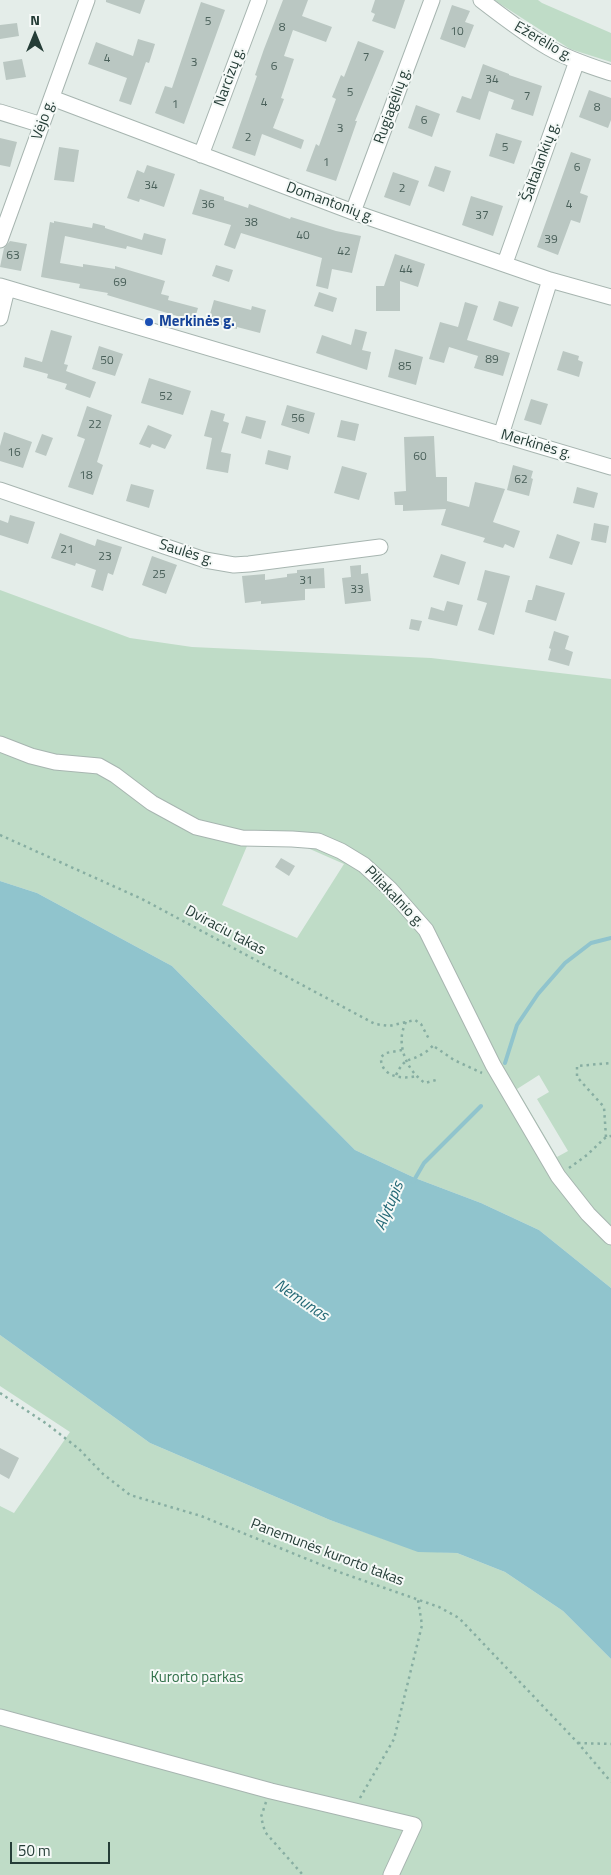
<!DOCTYPE html>
<html>
<head>
<meta charset="utf-8">
<style>
	body { margin:0 }
	#map { position:relative; width:611px; height:1875px; overflow:hidden; background:#e4ede9; font-family:"Titillium Web",sans-serif }
	canvas { display:block }
	.north { position:absolute; left:10px; top:10px; width:50px; height:50px; -webkit-text-stroke:4px #f5f9f7; paint-order:stroke; rotate:0deg; font-size:14px; font-weight:700; line-height:20px; text-align:center; color:#253d37 }
	.north::after { content:''; display:block; margin:auto; width:18px; height:22px; background:#253d37; clip-path:polygon(50% 0,100% 100%,50% 72%,0 100%) }
	.scale { position:absolute; left:10px; top:1842px; width:100px; height:22px; box-sizing:border-box; border:2px solid #253d37; border-top:0; padding-left:6px; font-size:15px; line-height:18px; white-space:nowrap; color:#253d37; -webkit-text-stroke:4px #f5f9f7; paint-order:stroke }
</style>
</head>
<body>
<div id="map">
<canvas width="611" height="1875"></canvas>
<div class="north">N</div>
<div class="scale">50 m</div>
</div>
<script>
const ctx = document.querySelector('canvas').getContext('2d');
ctx.lineJoin = 'round';
function paint(path, color) { ctx.fillStyle = color; ctx.fill(path, 'evenodd'); }
function trace(path, color, width, dash) { ctx.strokeStyle = color; ctx.lineWidth = width; ctx.lineCap = dash ? 'butt' : 'round'; ctx.setLineDash(dash || []); ctx.stroke(path); }
function label(font, color, halo, rows, align = 'center') {
  ctx.font = font + ' "Titillium Web",sans-serif'; ctx.lineWidth = 4; ctx.setLineDash([]); ctx.textBaseline = 'middle'; ctx.strokeStyle = halo; ctx.fillStyle = color; for (const [text, x, y, turn = 0] of rows) {
    ctx.save(); ctx.translate(x, y); ctx.rotate((+turn || 0) * Math.PI / 180); ctx.textAlign = isNaN(turn) ? turn : align; if (halo) ctx.strokeText(text, 0, 0); ctx.fillText(text, 0, 0); ctx.restore();
  }
}
const green = new Path2D(`
	M494,0H538L542,3L611,33V62L570,49Z
	M0,590L130,638L192,647L431,658L611,679V1288L539,1230L481,1203L415,1178L355,1150L172,966L37,893L0,881ZM247,846H303L344,864L297,938L222,905ZM539,1075L549,1092L537,1099L568,1151L557,1157L517,1089Z
	M0,1335L150,1443L330,1520L418,1551L457,1553L505,1572L563,1611L611,1659V1875H0V1506L14,1513L70,1432L0,1386Z`);
const water = new Path2D(`
	M0,881L37,893L172,966L355,1150L415,1178L481,1203L539,1230L611,1288V1659L563,1611L505,1572L457,1553L418,1552L330,1520L150,1443L0,1335Z`);
const stream = new Path2D(`
	M505,1063L517,1025L538,994L565,963L591,943L611,938
	M413,1182L424,1163L481,1106`);
const building = new Path2D(`
	M106,0H145L140,14L106,2Z
	M283,0H308L302,16L332,27L326,42L293,30L284,56L294,59L281,98L284,99L273,128L304,140L301,149L262,134L255,156L232,148L257,76L255,75L264,49Z
	M375,0H405L395,29L372,21L375,14L371,12Z
	M201,2L225,10L184,124L155,113L165,86L172,88Z
	M452,5L470,11L465,22L474,25L465,48L440,39Z
	M17,23L19,36L0,39V25Z
	M138,39L155,44L149,63L146,62L131,105L119,101L127,78L88,64L96,42L133,56Z
	M358,41L384,51L355,121H357L336,181L306,171L316,144L319,146L336,99L332,97L341,75L344,77Z
	M22,59L26,77L6,80L3,62Z
	M483,64L509,74V75L542,86L533,116L511,109L514,100L489,91L480,120L456,112L462,96L471,99Z
	M589,90L611,98V120L608,128L579,117Z
	M416,105L440,114L432,137L408,128Z
	M496,133L522,141L514,164L489,156Z
	M0,138L17,142L10,167L0,165Z
	M59,147L79,150L74,182L54,180Z
	M571,152L591,159L580,193L588,196L580,223L571,220L558,255L537,247Z
	M147,165L175,174L164,207L140,199L139,202L127,198L137,170L144,173Z
	M435,166L451,171L444,192L428,186Z
	M393,172L419,181L410,206L384,197Z
	M200,189L224,197V200L248,208L249,204L290,219L291,217L336,231L361,236L352,273L332,269L328,289L316,286L322,258L241,233L235,249L224,245L231,225L192,214Z
	M471,196L503,206L493,236L462,225Z
	M54,221L92,228L93,223L105,226V228L142,240L144,233L166,239L162,255L127,246L126,249L65,236L60,263L83,267V264L115,269V266L165,281L161,294L169,296L168,300L198,308L194,321L107,295L108,293L79,288L80,284L41,277L50,222L54,223Z
	M10,241L27,244L21,271L0,267L4,248Z
	M395,254L425,264L418,287L400,281V311H376V286H384Z
	M216,265L233,270L229,282L212,276Z
	M319,292L337,298L333,312L314,306Z
	M214,300L251,310L252,306L266,310L260,333L237,327V329L208,321Z
	M499,301L519,307L512,327L493,320Z
	M465,302L478,306L467,340L510,353L503,376L474,368L478,356L449,347L444,363L429,359L440,322L458,327Z
	M355,329L367,332L362,350L371,352L367,370L316,353L322,335L351,345Z
	M51,330L72,336L64,364L68,365L66,371L96,382L90,398L65,389L67,384L47,378L48,374L23,367L25,357L42,362Z
	M99,346L123,354L115,376L92,369Z
	M395,349L423,357L416,385L388,377Z
	M563,351L579,356L578,360L583,362L579,377L557,370Z
	M149,378L191,391L183,415L141,403Z
	M531,399L548,404L541,425L524,420Z
	M287,405L315,413L309,434L281,425Z
	M87,406L112,415L97,462L103,465L93,495L68,487L85,439L77,436Z
	M211,410L225,414L223,421L229,423L221,452L231,454L228,473L206,469L212,438L204,436Z
	M246,416L266,421L261,439L241,433Z
	M341,420L359,424L355,441L337,437Z
	M148,425L172,435L165,449L152,444L150,448L139,444Z
	M4,432L32,442L23,468L0,461V446Z
	M42,434L53,438L46,456L35,452Z
	M434,436L436,477H447V501L469,507L475,482L505,489L493,522L520,531L514,548L505,544L503,548L483,542L485,538L441,525L446,509L403,511V505H395L394,492L406,491L404,437Z
	M268,450L291,456L288,470L265,464Z
	M513,465L533,471L531,478L533,479L529,496L507,490Z
	M342,466L367,473L359,500L334,493Z
	M131,484L154,490L149,508L126,501Z
	M577,487L598,493L594,508L573,503Z
	M10,515L35,522L28,544L0,535V520L8,523Z
	M594,523L609,526L606,543L591,540Z
	M60,533L95,546L97,539L122,547L113,575L108,573L103,591L91,587L96,570L76,563L75,566L51,558Z
	M557,534L580,542L572,565L549,558Z
	M441,554L466,562L459,585L433,577Z
	M152,556L177,565L166,594L142,585Z
	M361,565V574L368,573L371,601L345,604L342,578L351,577L350,566Z
	M324,568L325,588L305,589V600L261,604V601L245,603L242,576L265,574V580L287,577V574L297,573V570Z
	M485,570L510,576L494,635L478,630L487,603L477,600Z
	M536,585L565,593L556,621L525,612L528,600H532Z
	M447,601L463,605L457,626L428,619L431,607L444,611Z
	M411,619L422,621L419,631L409,629Z
	M554,631L569,636L565,649L573,652L569,666L548,660L551,649L549,648Z
	M281,858L295,866L289,876L275,867Z
	M0,1448L19,1458L9,1479L0,1474Z`);
const path = new Path2D(`
	M0,835L142,899L375,1024L389,1026L415,1020L421,1024L430,1041
	M406,1022C395,1043 406,1070 425,1083L436,1080
	M435,1047L454,1060L482,1073
	M402,1050L386,1053L381,1057C380,1076 401,1080 416,1076
	M396,1075C406,1055 409,1063 424,1053C428,1051 431,1047 434,1045
	M606,1137L604,1107L577,1077V1066L611,1063
	M569,1168L587,1155L606,1137L611,1136
	M0,1393L47,1424L79,1449L103,1474L130,1495L201,1516L339,1572L439,1607L459,1618L578,1743L611,1782
	M578,1743L611,1744
	M360,1798L394,1739L422,1625L418,1600
	M266,1802L261,1817L265,1832L303,1875`);
const minor = new Path2D(`
	M481,0C503,17 525,34 549,48C568,59 590,66 611,73
	M52,98L353,212L550,280L611,297
	M0,112L42,125
	M201,155L259,0
	M353,212L432,0
	M0,240L87,0
	M505,263L577,61
	M0,286L611,467
	M0,318L7,289
	M501,435L550,280
	M0,490L205,560L234,565L249,564L380,547
	M0,744L31,756L55,762L99,766L115,775L152,803L196,827L242,838L292,839L318,841L341,851L364,865L390,889L426,930L493,1065L558,1176L588,1214L611,1237
	M0,1717L271,1791L414,1825L391,1875`);
const markers = [
	[149,322,5,"#1a4fb4"]
];
const numberNames = [
	["5",208,22],
	["8",282,28],
	["10",457,32],
	["7",366,58],
	["4",107,59],
	["3",194,63],
	["6",274,67],
	["34",492,80],
	["5",350,93],
	["7",527,97],
	["4",264,103],
	["1",175,105],
	["8",597,108],
	["6",424,121],
	["3",340,129],
	["2",248,138],
	["5",505,148],
	["1",326,163],
	["6",577,168],
	["34",151,186],
	["2",402,189],
	["36",208,205],
	["4",569,205],
	["37",482,216],
	["38",251,223],
	["40",303,236],
	["39",551,240],
	["42",344,252],
	["63",13,256],
	["44",406,270],
	["69",120,283],
	["89",492,360],
	["50",107,361],
	["85",405,367],
	["52",166,397],
	["56",298,419],
	["22",95,425],
	["16",14,453],
	["60",420,457],
	["18",86,476],
	["62",521,480],
	["21",67,550],
	["23",105,557],
	["25",159,575],
	["31",306,581],
	["33",357,590]
];
const streetNames = [
	["Ežerėlio g.",543,42,30],
	["Narcizų g.",230,77,-70],
	["Rugiagėlių g.",393,106,-70],
	["Vėjo g.",44,120,-70],
	["Šaltalankių g.",541,162,-70],
	["Domantonių g.",330,203,20],
	["Merkinės g.",536,445,16],
	["Saulės g.",186,553,17],
	["Piliakalnio g.",394,897,46],
	["Dviraciu takas",225,931,28],
	["Panemunės kurorto takas",327,1553,21]
];
const transitNames = [
	["Merkinės g.",159,322]
];
const parkNames = [
	["Kurorto parkas",197,1678]
];
const waterNames = [
	["Alytupis",390,1206,-67],
	["Nemunas",301,1301,34]
];
paint(green, '#bfdcc7');
paint(water, '#90c4cd');
trace(stream, '#90c4cd', 4);
paint(building, '#bac7c2');
trace(minor, '#a7b5b0', 17);
trace(path, '#87aea2', 2.5, [2.5, 4]);
trace(minor, '#fff', 15);
for (const [x, y, r, color] of markers) { const dot = new Path2D(); dot.arc(x, y, r, 0, 2 * Math.PI); ctx.fillStyle = color; ctx.fill(dot); trace(dot, '#f5f9f7', 2); }
label('12px', '#4a605a', null, numberNames);
label('15px', '#253d37', '#f5f9f7', streetNames);
label('bold 15px', '#164399', '#f5f9f7', transitNames, 'left');
label('15px', '#32714a', '#f5f9f7', parkNames);
label('italic 16px', '#236875', '#f5f9f7', waterNames);
</script>
</body>
</html>
